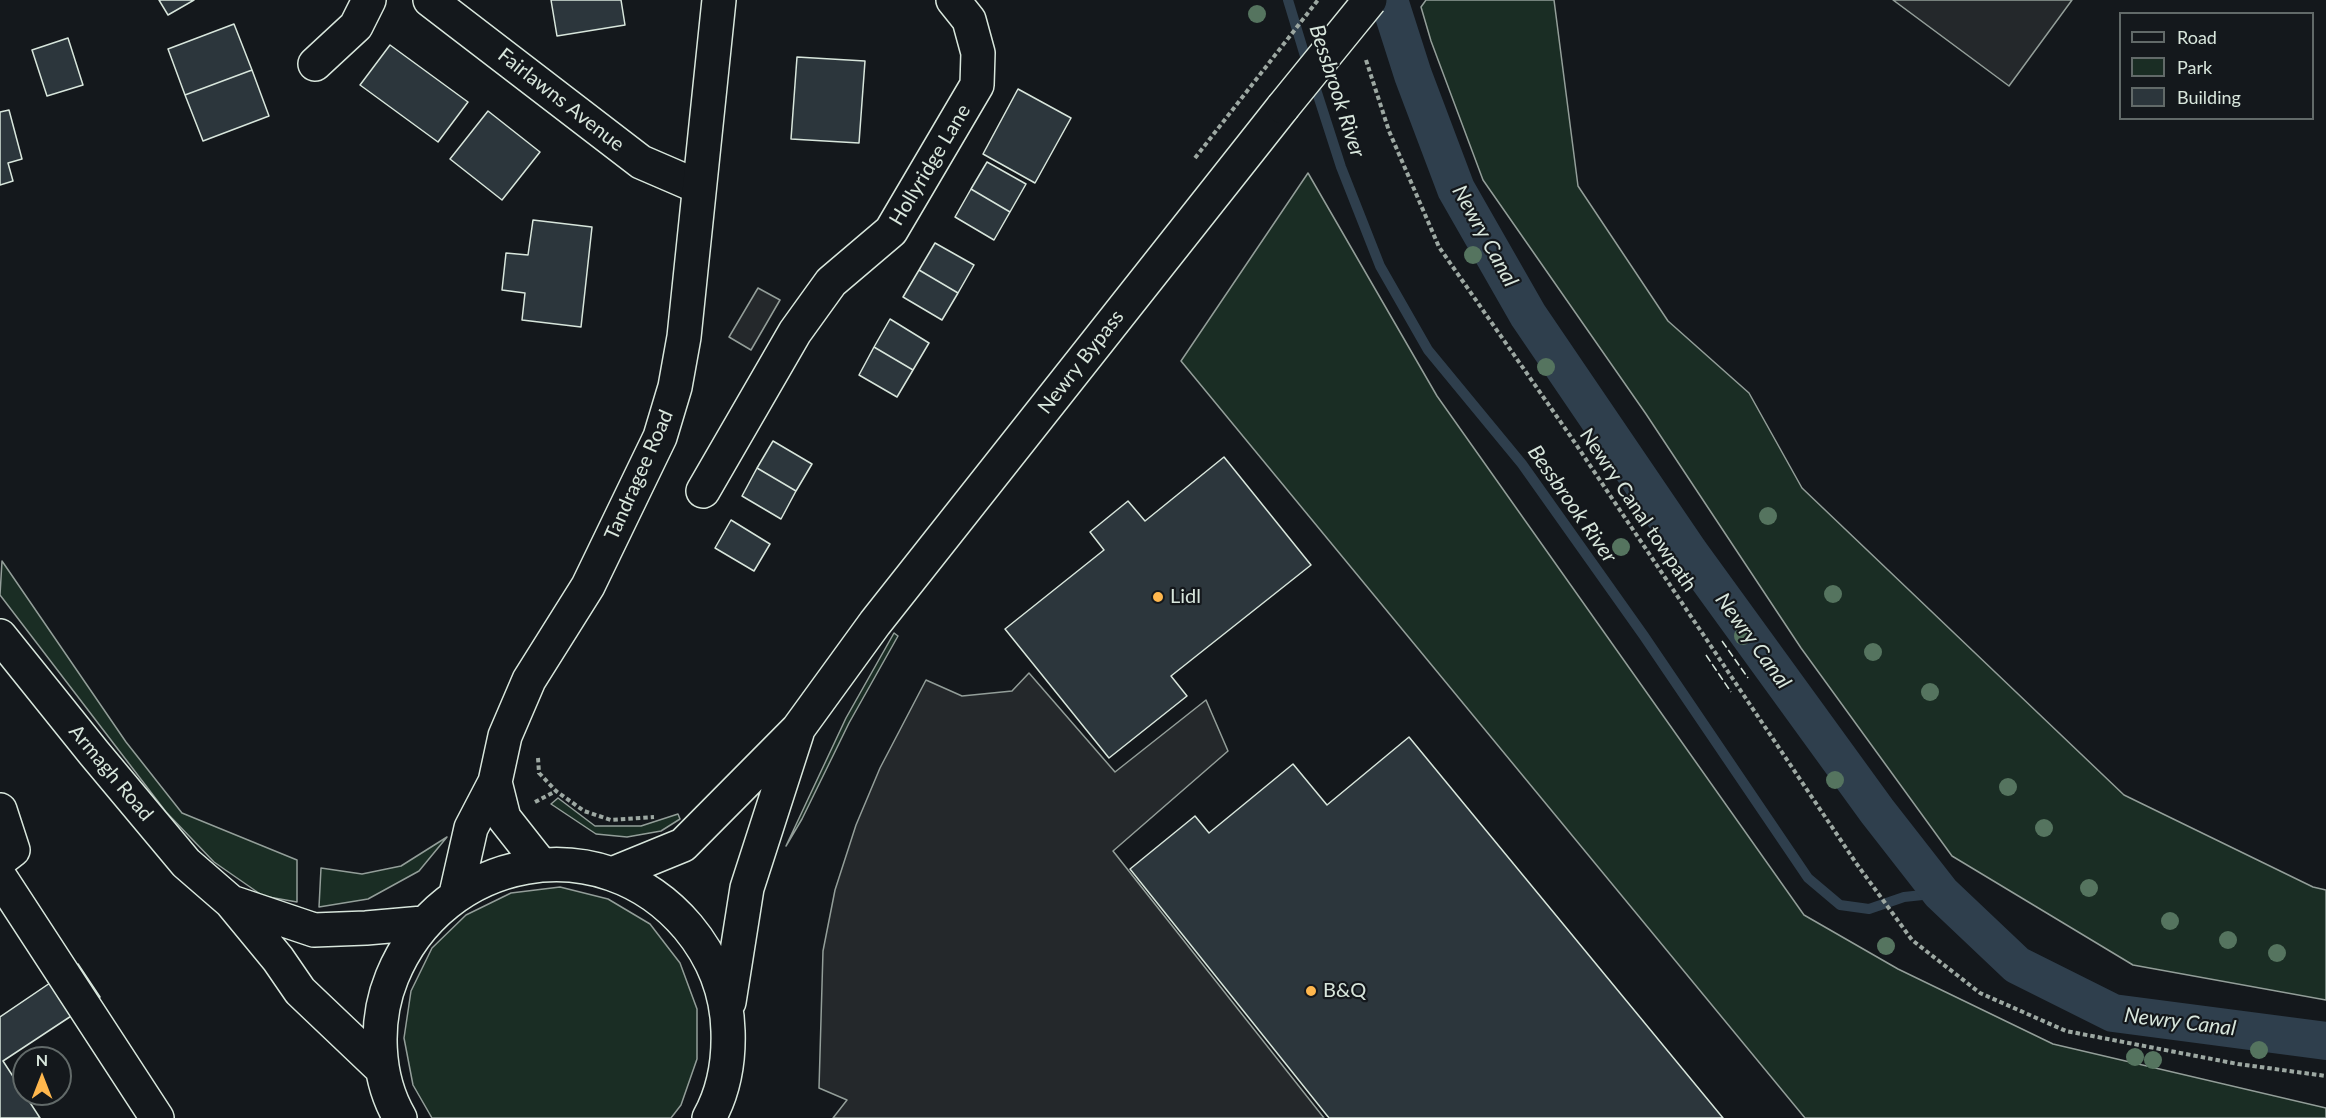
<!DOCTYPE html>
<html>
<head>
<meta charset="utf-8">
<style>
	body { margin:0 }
	#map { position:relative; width:2326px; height:1118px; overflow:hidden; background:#14181c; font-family:Lato,sans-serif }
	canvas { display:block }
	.legend { position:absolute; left:2119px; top:12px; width:195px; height:108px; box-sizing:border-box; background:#14181c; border:2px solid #626a69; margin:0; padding:8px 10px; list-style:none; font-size:18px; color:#d8e6dc }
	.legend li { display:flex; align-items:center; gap:12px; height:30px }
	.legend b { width:30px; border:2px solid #626a69 }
	.north { position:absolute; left:12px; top:1046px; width:60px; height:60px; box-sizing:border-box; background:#14181c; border:2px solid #626a69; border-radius:50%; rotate:0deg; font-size:16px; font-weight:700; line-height:24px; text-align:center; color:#d8e6dc }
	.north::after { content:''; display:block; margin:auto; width:21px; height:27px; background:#ffb74d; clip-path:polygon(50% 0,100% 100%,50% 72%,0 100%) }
</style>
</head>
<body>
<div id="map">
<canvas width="2326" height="1118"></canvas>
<ul class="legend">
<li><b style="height:8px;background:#14181c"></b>Road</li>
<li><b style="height:16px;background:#1a2d24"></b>Park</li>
<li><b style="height:16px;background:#2c363c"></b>Building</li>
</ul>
<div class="north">N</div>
</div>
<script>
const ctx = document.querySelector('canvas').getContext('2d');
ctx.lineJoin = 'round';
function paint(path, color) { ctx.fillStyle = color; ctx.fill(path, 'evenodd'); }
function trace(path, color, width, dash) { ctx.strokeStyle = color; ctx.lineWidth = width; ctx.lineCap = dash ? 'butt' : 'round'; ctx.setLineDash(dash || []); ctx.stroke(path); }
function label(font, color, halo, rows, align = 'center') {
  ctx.font = font + ' Lato,sans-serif'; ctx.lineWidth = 4.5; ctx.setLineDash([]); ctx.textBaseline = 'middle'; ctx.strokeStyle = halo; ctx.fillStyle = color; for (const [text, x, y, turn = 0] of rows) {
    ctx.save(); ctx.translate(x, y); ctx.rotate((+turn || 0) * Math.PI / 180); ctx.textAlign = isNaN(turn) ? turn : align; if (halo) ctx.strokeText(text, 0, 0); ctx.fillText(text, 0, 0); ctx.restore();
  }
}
const green = new Path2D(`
	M1426,0H1554L1578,186L1668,321L1749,393L1802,488L2124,795L2313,887L2326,890V1000L2133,965L1952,856L1801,648L1646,414L1483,180L1431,41L1421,7Z
	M1308,173L1437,396L1804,915L1898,969L2053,1044L2326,1108V1118H1805L1181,361Z
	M2,561L126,742L182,813L297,860V902L263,896L214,862L166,812L0,595Z
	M894,633L898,636L849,723L802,819L786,846L846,718Z
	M558,798L595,826H641L678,814L680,819L661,831L627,837L596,834L551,804Z
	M447,837L419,871L368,899L319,907L321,868L362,874L401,866Z
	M560,887L608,899L650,924L680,963L697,1009V1059L681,1105L671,1118H432L413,1085L404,1038L411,991L432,948L466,915L511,893Z`);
const parking = new Path2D(`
	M1893,0H2072L2009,86Z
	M758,288L780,300L751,350L729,337Z
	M1029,673L1115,772L1206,700L1228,751L1113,851L1324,1118H833L847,1100L819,1088L823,951L835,890L856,825L880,768L926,680L962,696L1012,691Z`);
const stream = new Path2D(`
	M1288,0L1308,66
	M1313,80L1341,167L1380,266L1428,350L1522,464L1644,636L1808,878L1840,905L1869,909L1904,897L1941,893`);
const canal = new Path2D(`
	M1389,0L1413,75L1456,189L1528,315L1689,552L1877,811L1941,893L2017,965L2113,1013L2326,1041`);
const building = new Path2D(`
	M159,0H194L168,15Z
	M551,0H621L625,25L557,36Z
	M234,24L252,70L185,95L168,49Z
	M68,38L83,85L47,96L32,50Z
	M390,45L468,102L438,142L360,85Z
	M797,57L865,61L859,143L791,139Z
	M252,70L269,116L203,141L185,95Z
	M1018,89L1071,118L1035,183L983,154Z
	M9,110L22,159L8,163L13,181L0,185V112Z
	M488,111L540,152L502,200L450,159Z
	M987,162L1026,184L1010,212L971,189Z
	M971,189L1010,212L994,240L955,217Z
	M533,220L592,227L581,327L522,320L525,293L502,290L506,253L528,255Z
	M935,243L974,265L958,293L919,270Z
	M919,270L958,293L942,320L903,297Z
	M890,319L929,343L913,370L874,347Z
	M874,347L913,370L897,397L859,375Z
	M773,441L812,464L796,491L757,468Z
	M1224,457L1311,565L1171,676L1187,696L1109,758L1005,629L1104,550L1090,532L1128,501L1145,521Z
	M757,468L796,491L781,519L742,496Z
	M731,520L770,544L754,571L715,548Z
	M1409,737L1723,1118H1329L1130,869L1195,816L1209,833L1293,764L1327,805Z
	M78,964L100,997L3,1061L40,1118H0V1017Z`);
const path = new Path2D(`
	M1366,60L1389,131L1439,247L1569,434L1856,863L1912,940L1980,993L2066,1031L2238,1064L2326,1076
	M1195,158L1318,0
	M538,758L539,773L556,791L584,811L611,820L654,817
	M535,802L556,791`);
const minor = new Path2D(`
	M430,0L641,162L699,187
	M315,64L356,26L369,0
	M703,491L795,332L831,282L891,231L977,85L978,53L969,20L953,0
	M0,810L13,850L0,860
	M0,877L157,1118`);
const highway = new Path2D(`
	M0,636L94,753L186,863L231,902L278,959L300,991L382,1069
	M495,782L504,818L541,865
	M612,874L683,845L798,729L875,623L1283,107
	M456,894L471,828L495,782L505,736L529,680L588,586L660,437L675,387L684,337L719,0
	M231,902L314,930L366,928L423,923
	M729,1002L747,888L797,733
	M400,1118C376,1077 374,1021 392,977C442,854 601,824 688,927C713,957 727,992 728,1031C729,1061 724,1091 709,1118`);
const highwayBridge = new Path2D(`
	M1283,107L1370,0`);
const fence = new Path2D(`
	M1722,641L1748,678
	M1706,655L1731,692`);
const trees = [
	[1257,14],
	[1473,255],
	[1546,367],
	[1768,516],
	[1621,547],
	[1833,594],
	[1743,636],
	[1873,652],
	[1930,692],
	[1835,780],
	[2008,787],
	[2044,828],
	[2089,888],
	[2170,921],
	[2228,940],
	[1886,946],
	[2277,953],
	[2259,1050],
	[2135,1057],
	[2153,1060]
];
const markers = [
	[1158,597,6,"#ffb74d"],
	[1311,991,6,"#ffb74d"]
];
const streetNames = [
	["Fairlawns Avenue",561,100,38],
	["Hollyridge Lane",930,165,-59],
	["Newry Bypass",1081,362,-52],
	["Tandragee Road",639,475,-66],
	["Newry Canal towpath",1638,510,56],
	["Armagh Road",111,773,50]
];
const poiNames = [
	["Lidl",1170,597],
	["B&Q",1323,991]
];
const waterNames = [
	["Bessbrook River",1337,91,72],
	["Newry Canal",1485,236,61],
	["Bessbrook River",1572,504,55],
	["Newry Canal",1753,641,54],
	["Newry Canal",2180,1022,7]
];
paint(green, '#1a2d24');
trace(green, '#939e99', 1.5);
paint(parking, '#24282b');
trace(parking, '#939e99', 1.5);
trace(stream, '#2f3f4d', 10);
trace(canal, '#2f3f4d', 38);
paint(building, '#2c363c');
trace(building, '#d8e6dc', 1.5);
trace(minor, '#d8e6dc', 36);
trace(highway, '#d8e6dc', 36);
trace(path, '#9da8a2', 4, [4.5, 3]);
trace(minor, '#14181c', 33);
trace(highway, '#14181c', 33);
trace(highwayBridge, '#d8e6dc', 36, []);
trace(highwayBridge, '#14181c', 33);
trace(fence, '#d8e6dc', 1.5, [8, 3]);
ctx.fillStyle = '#55745f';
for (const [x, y] of trees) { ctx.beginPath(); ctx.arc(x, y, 9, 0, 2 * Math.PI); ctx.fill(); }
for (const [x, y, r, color] of markers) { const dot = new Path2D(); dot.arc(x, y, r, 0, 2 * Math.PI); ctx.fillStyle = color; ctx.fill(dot); trace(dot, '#14181c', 2); }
label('20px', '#d8e6dc', '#14181c', streetNames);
label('20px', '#d8e6dc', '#14181c', poiNames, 'left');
label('italic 21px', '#d8e6dc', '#14181c', waterNames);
</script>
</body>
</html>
